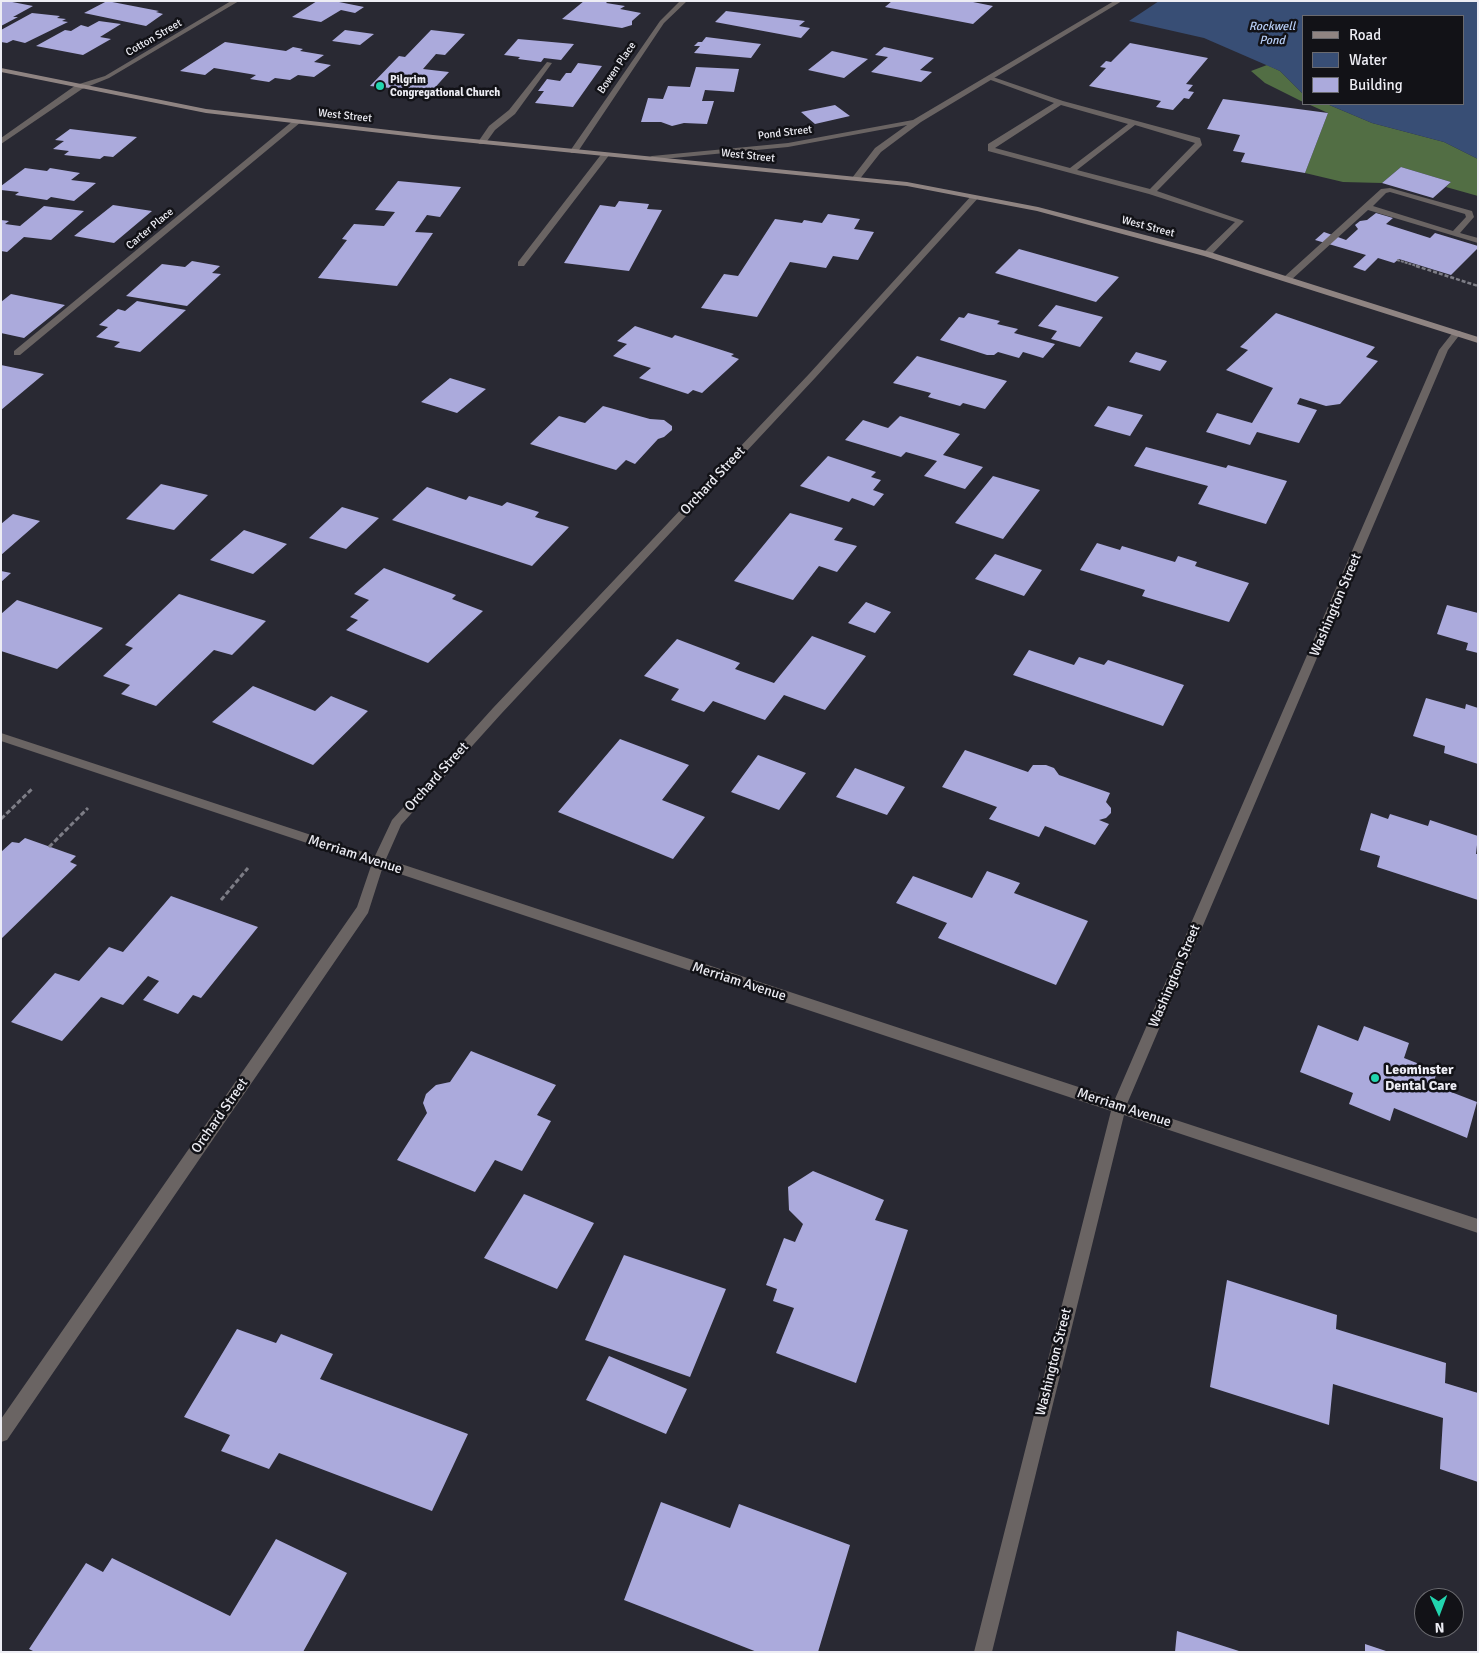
<!DOCTYPE html>
<html>
<head>
<meta charset="utf-8">
<style>
	body { margin:0 }
	#map { position:relative; width:1479px; height:1653px; overflow:hidden; background:#292933; font-family:Signika,sans-serif }
	canvas { display:block }
	.frame { position:absolute; inset:0; border:2px solid #ededf4; pointer-events:none }
	.legend { position:absolute; left:1302px; top:15px; width:162px; height:90px; box-sizing:border-box; background:#121217; border:1px solid #6a6a6f; margin:0; padding:6px 9px; list-style:none; font-size:15px; color:#ededf4 }
	.legend li { display:flex; align-items:center; gap:10px; height:25px }
	.legend b { width:25px; border:1px solid #6a6a6f }
	.north { position:absolute; left:1414px; top:1588px; width:50px; height:50px; box-sizing:border-box; background:#121217; border:1px solid #6a6a6f; border-radius:50%; rotate:178deg; font-size:14px; font-weight:700; line-height:20px; text-align:center; color:#ededf4 }
	.north::after { content:''; display:block; margin:auto; width:18px; height:22px; background:#22d5af; clip-path:polygon(50% 0,100% 100%,50% 72%,0 100%) }
</style>
</head>
<body>
<div id="map">
<canvas width="1479" height="1653"></canvas>
<div class="frame"></div>
<ul class="legend">
<li><b style="height:6px;background:#8f8482"></b>Road</li>
<li><b style="height:14px;background:#384e75"></b>Water</li>
<li><b style="height:14px;background:#abaadc"></b>Building</li>
</ul>
<div class="north">N</div>
</div>
<script>
const ctx = document.querySelector('canvas').getContext('2d');
ctx.lineJoin = 'round';
function paint(path, color) { ctx.fillStyle = color; ctx.fill(path, 'evenodd'); }
function trace(path, color, width, dash) { ctx.strokeStyle = color; ctx.lineWidth = width; ctx.lineCap = dash ? 'butt' : 'round'; ctx.setLineDash(dash || []); ctx.stroke(path); }
function label(font, color, halo, rows, align = 'center') {
  ctx.font = font + ' Signika,sans-serif'; ctx.lineWidth = 5; ctx.setLineDash([]); ctx.textBaseline = 'middle'; ctx.strokeStyle = halo; ctx.fillStyle = color; for (const [text, x, y, turn = 0] of rows) {
    ctx.save(); ctx.translate(x, y); ctx.rotate((+turn || 0) * Math.PI / 180); ctx.textAlign = isNaN(turn) ? turn : align; if (halo) ctx.strokeText(text, 0, 0); ctx.fillText(text, 0, 0); ctx.restore();
  }
}
const forest = new Path2D(`
	M1267,65L1280,71L1303,94V102L1265,83L1251,71Z
	M1308,104H1327L1372,123L1444,142L1478,159V196L1446,187L1451,182L1401,167L1382,183L1343,182L1305,173L1328,113Z`);
const water = new Path2D(`
	M1159,1H1478V159L1444,142L1372,123L1327,104H1463V16H1303V94L1280,71L1204,38L1129,21Z`);
const building = new Path2D(`
	M1,1H7L33,6L13,17H18L1,26Z
	M107,1L159,11L156,12L163,14L146,26L84,13Z
	M317,1H334L364,7L355,13L341,10L321,22L292,17Z
	M584,1H608L606,3L625,6L620,9L641,13L632,21V25L622,28L562,19Z
	M892,1H968L993,6L973,24L885,7Z
	M726,11L805,21L799,26L810,28L801,38L715,22Z
	M32,13L60,16L57,18L66,19L62,21L68,22L25,43L13,40L7,43L1,42V30Z
	M99,21L121,24L100,37L111,39L83,55L36,46L65,30L71,31L81,25L88,27Z
	M345,30L374,34L360,45L332,41Z
	M431,30L465,34L445,55L436,54L423,69L449,72L431,92L370,86L399,56L405,57Z
	M706,37L761,44L751,58L694,53L700,46H694L698,42H702Z
	M518,39L574,44L561,60L544,58L541,62L518,59L520,57L504,55Z
	M225,42L286,51L293,47L303,49L300,51L324,55L314,62L331,65L314,77L298,75L290,80L275,78L269,82L250,79L256,75L214,68L205,75L180,71Z
	M1130,43L1208,58L1186,84L1193,85L1188,91L1194,92L1189,99L1184,98L1173,110L1156,107L1161,101L1089,86L1106,68L1100,67L1106,61L1111,62Z
	M884,47L934,58L920,70L932,72L921,82L871,72L888,57L875,55Z
	M832,51L868,59L844,78L808,70Z
	M578,63L602,66L573,107L535,103L544,91H538L547,79L560,81L566,73H571Z
	M696,67L739,69L734,92L705,90L702,101H714L707,124L684,123L672,126L661,122H641L648,98L663,99L668,86L690,87Z
	M1223,99L1328,113L1305,173L1241,162L1245,153L1233,151L1240,135L1207,129Z
	M835,105L850,116L815,124L801,112Z
	M70,129L137,137L113,157L104,156L100,159L64,155L69,151L53,149L64,141L55,140Z
	M1401,167L1451,182L1433,198L1382,183Z
	M25,168L47,171L50,168L80,173L71,180L96,183L74,201L51,197L47,200L15,195L19,192L1,190V186Z
	M398,181L461,187L440,217L427,215L415,232L433,233L397,286L318,278L347,240L342,239L354,224L384,226L395,212L375,210Z
	M619,201L649,204L647,209L662,210L629,271L564,263L600,205L615,207Z
	M113,205L152,211L114,243L74,236Z
	M44,206L84,211L51,240L24,237L7,252L1,251V220L9,221L5,224L20,226Z
	M1376,213L1393,218L1386,224L1430,238L1435,233L1478,246V248L1451,275L1399,259L1394,263L1378,258L1365,271L1353,267L1366,255L1315,240L1324,232L1346,240L1358,229L1355,225L1360,221L1367,220Z
	M828,214L860,219L854,229L874,232L858,260L833,256L826,268L790,262L757,317L701,308L724,274L738,276L775,219L802,223L804,220L822,223Z
	M1019,249L1119,277L1096,302L995,273Z
	M192,261L220,266L212,273L221,274L187,306L126,296L162,264L185,267Z
	M11,294L65,305L24,338L1,333V302Z
	M137,301L186,310L140,352L114,347L120,342L96,337L108,327L99,325L118,309L125,311Z
	M1056,305L1103,317L1080,347L1051,339L1057,331L1038,326Z
	M968,313L1000,321L997,324L1018,329L1014,333L1055,344L1043,358L1023,352L1019,358L998,352L994,355H987L940,340L959,317L964,318Z
	M1276,313L1375,347L1366,357L1378,361L1340,404L1326,406L1300,398L1297,404L1317,410L1299,443L1257,432L1250,445L1206,432L1217,413L1252,423L1273,388L1226,370L1248,350L1240,347Z
	M635,326L672,338L675,335L734,354L731,356L739,359L702,393L693,390L688,394L639,378L651,368L613,356L627,344L617,341Z
	M1136,352L1167,361L1160,371L1129,362Z
	M917,356L1007,381L985,409L963,403L960,406L928,397L931,393L893,383Z
	M1,365L44,374L1,410Z
	M450,378L486,389L457,413L421,402Z
	M603,406L650,419L664,420L672,426V430L664,437L658,439L635,464L626,460L616,470L530,444L559,416L585,423Z
	M1108,406L1143,415L1130,436L1094,426Z
	M900,416L960,434L943,455L983,467L965,489L924,476L937,461L906,452L901,457L845,440L863,420L888,428Z
	M1146,447L1226,468L1228,465L1287,481L1266,524L1198,504L1208,486L1134,466Z
	M828,456L876,472L871,477L881,480L873,490L884,494L874,506L852,498L849,502L800,486Z
	M993,476L1040,490L1003,539L955,523Z
	M161,484L208,495L174,530L126,519Z
	M427,487L466,500L469,496L502,506L507,502L539,512L535,517L569,527L532,566L392,520Z
	M342,507L379,518L346,549L309,538Z
	M790,513L843,528L834,540L857,546L837,572L819,566L793,600L734,581Z
	M13,514L40,521L1,555V524Z
	M244,530L287,544L253,574L210,560Z
	M1097,543L1120,550L1122,546L1175,562L1178,556L1197,562L1195,566L1249,583L1229,622L1142,596L1145,590L1080,570Z
	M995,554L1042,570L1024,596L975,579Z
	M384,568L456,595L452,599L483,611L428,663L346,630L358,620L350,617L369,600L354,594Z
	M1,571L11,573L1,582Z
	M179,594L266,621L232,655L214,650L156,706L121,694L130,685L103,676L133,648L125,645Z
	M17,600L103,628L57,669L1,651V614Z
	M866,602L891,612L875,633L848,623Z
	M1447,605L1478,613V653L1466,650L1468,643L1437,634Z
	M812,636L866,656L825,710L784,695L765,720L713,701L704,712L671,700L679,689L644,676L677,639L740,663L735,669L774,683Z
	M1029,650L1074,665L1079,657L1104,665L1108,660L1184,685L1163,726L1013,675Z
	M253,686L315,711L331,696L368,711L313,765L212,722Z
	M1426,698L1465,709L1466,704L1478,708V764L1444,753L1445,746L1413,736Z
	M620,739L689,765L662,800L705,817L673,859L558,812Z
	M965,750L1028,772L1033,765H1046L1054,768L1059,775L1110,793L1106,802L1111,808V813L1106,818L1099,820L1109,824L1095,845L1045,826L1039,837L989,819L997,807L942,787Z
	M758,755L806,773L779,810L731,792Z
	M855,768L905,787L887,815L836,797Z
	M1371,813L1388,819L1390,814L1428,826L1430,820L1478,836L1476,854H1478V900L1377,867L1380,856L1360,850Z
	M25,838L76,856L70,862L77,865L1,939V852L12,842L19,843Z
	M987,871L1020,883L1014,893L1088,921L1056,985L938,938L947,923L896,903L913,876L972,898Z
	M171,896L258,927L201,998L193,995L178,1014L143,1000L159,981L148,976L123,1005L101,997L62,1041L11,1022L55,973L79,981L109,947L123,952Z
	M1318,1025L1358,1041L1364,1026L1409,1043L1404,1058L1437,1071L1433,1085L1477,1102L1467,1138L1394,1108L1390,1121L1349,1104L1353,1093L1300,1072Z
	M471,1051L556,1085L537,1115L551,1121L522,1171L495,1160L475,1192L397,1160L427,1113L423,1103L426,1094L436,1085L450,1082Z
	M813,1171L884,1200L875,1220L908,1230L856,1383L776,1353L794,1308L773,1301L777,1289L766,1285L784,1238L795,1242L803,1224L789,1210L788,1187Z
	M524,1194L594,1223L557,1289L484,1258Z
	M624,1255L726,1289L690,1377L585,1340Z
	M1227,1280L1337,1315L1336,1329L1446,1363L1445,1383L1478,1393V1482L1440,1469L1443,1418L1333,1384L1329,1425L1210,1387Z
	M237,1329L276,1343L281,1334L333,1354L320,1379L468,1434L432,1511L279,1453L269,1469L221,1451L230,1435L184,1417Z
	M609,1356L687,1389L666,1434L586,1400Z
	M661,1502L730,1528L739,1504L850,1545L818,1652H757L624,1600Z
	M276,1539L347,1573L303,1652H35L29,1649L86,1563L103,1572L112,1558L230,1616Z
	M1177,1631L1239,1651V1652H1175Z
	M1365,1644L1386,1651V1652H1365Z`);
const pathFar2 = new Path2D(`
	M1397,260L1420,267`);
const pathFar1 = new Path2D(`
	M1416,266L1478,286`);
const path = new Path2D(`
	M1,819L32,789
	M49,847L88,808
	M221,900L248,868`);
const service = new Path2D(`
	M547,62L552,63L515,114L495,130L485,144H479L478,142L489,126L509,110Z
	M990,76L1063,101L1200,138L1202,145L1157,191L1244,221L1210,256H1204V252L1235,222L1149,194L988,151V144L1054,103L988,79L986,78ZM1061,105L1128,124L1070,168L995,148ZM1135,125L1195,143L1150,189L1077,170Z
	M603,152L610,154L524,266H518V262Z
	M1390,188L1472,211L1474,217L1460,233L1478,238V243L1368,210L1290,281H1284V277L1381,189ZM1390,192L1465,214L1466,217L1453,231L1373,206L1386,193Z`);
const minor = new Path2D(`
	M231,1H239L109,78L82,89L1,144V138L76,85L105,76Z
	M680,1H687L664,23L577,153H571L570,151L660,21Z
	M294,120L301,122L20,355H14V351Z
	M378,858L383,860L384,863L368,913L7,1440L1,1442V1419L357,907L372,863L373,860Z`);
const tertiary = new Path2D(`
	M1114,1H1122L921,122L881,152L859,180L852,178L875,148L907,125L788,147L652,160L648,158L652,156L788,143L913,120Z
	M972,195L979,197L815,378L501,714L401,825L386,859L1115,1099L1439,350L1454,331H1460L1461,333L1448,350L1127,1104L1478,1219V1233L1124,1115L992,1652H974L1111,1111L1,741V733L375,856L392,820L493,708L809,374Z`);
const secondary = new Path2D(`
	M1,68L206,109L433,135L907,182L1038,207L1210,252L1478,337V343L1204,256L1037,211L907,186L433,139L206,113L1,72Z`);
const markers = [
	[380,86,5,"#22d5af"],
	[1375,1078,5,"#22d5af"]
];
const farStreetnames = [
	["Cotton Street",154,38,-30],
	["Bowen Place",617,68,-56],
	["West Street",345,116,6],
	["Pond Street",785,133,-7],
	["West Street",748,156,6],
	["West Street",1148,227,15],
	["Carter Place",150,229,-40]
];
const farPoinames = [
	["Pilgrim",390,80],
	["Congregational Church",390,93]
];
const farWaternames = [
	["Rockwell",1272,27],
	["Pond",1272,41]
];
const streetNames = [
	["Orchard Street",713,481,-47],
	["Washington Street",1336,605,-67],
	["Orchard Street",437,777,-48],
	["Merriam Avenue",355,855,18],
	["Washington Street",1175,976,-67],
	["Merriam Avenue",739,982,18],
	["Merriam Avenue",1124,1108,18],
	["Orchard Street",220,1116,-55],
	["Washington Street",1054,1362,-76]
];
const poiNames = [
	["Leominster",1385,1070],
	["Dental Care",1385,1086]
];
paint(forest, '#526e44');
paint(water, '#384e75');
paint(building, '#abaadc');
trace(pathFar2, '#7d7d86', 2, [3, 1]);
trace(pathFar1, '#7d7d86', 2.5, [4, 2]);
trace(path, '#7d7d86', 3, [5, 2.5]);
paint(service, '#6a6463');
paint(minor, '#6a6463');
paint(tertiary, '#6a6463');
paint(secondary, '#8f8482');
for (const [x, y, r, color] of markers) { const dot = new Path2D(); dot.arc(x, y, r, 0, 2 * Math.PI); ctx.fillStyle = color; ctx.fill(dot); trace(dot, '#121217', 2); }
label('11px', '#ededf4', '#121217', farStreetnames);
label('bold 11px', '#ededf4', '#121217', farPoinames, 'left');
label('italic 12px', '#b7cdf5', '#121217', farWaternames);
label('14px', '#ededf4', '#121217', streetNames);
label('bold 14px', '#ededf4', '#121217', poiNames, 'left');
</script>
</body>
</html>
